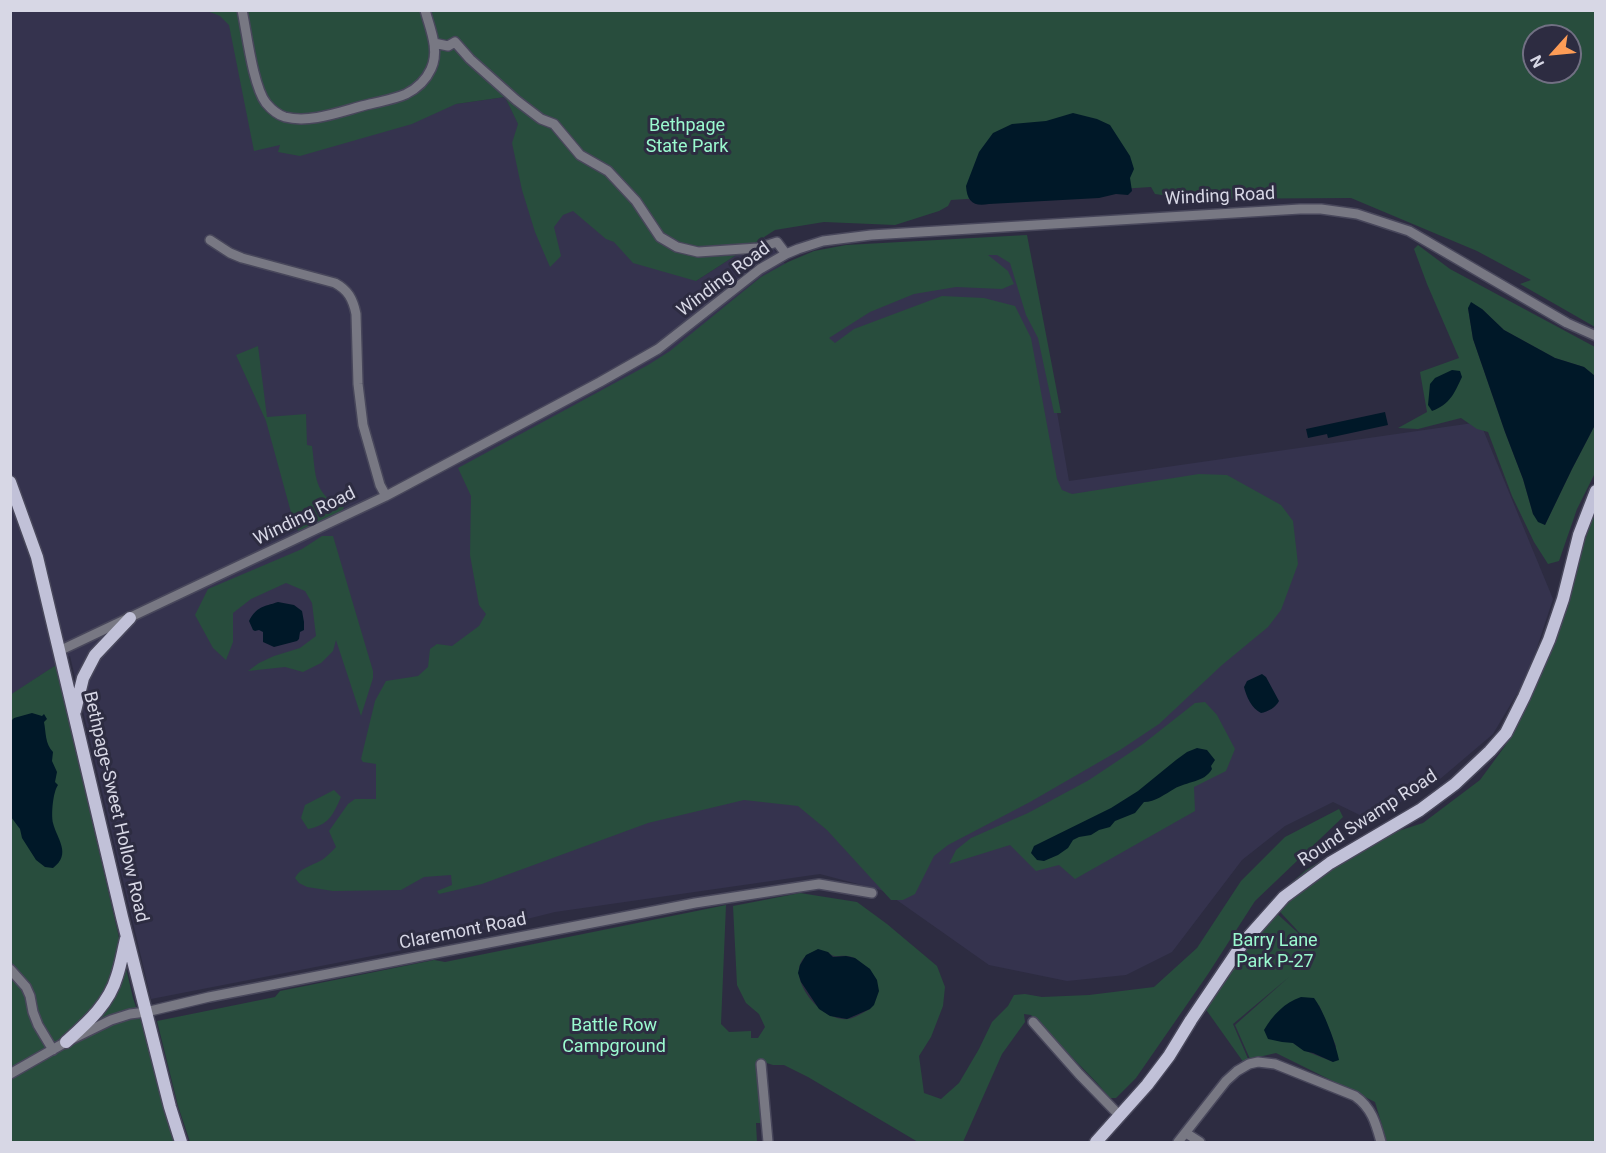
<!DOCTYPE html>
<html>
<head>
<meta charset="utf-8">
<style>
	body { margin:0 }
	#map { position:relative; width:1606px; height:1153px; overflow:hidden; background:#2d2c41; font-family:Roboto,sans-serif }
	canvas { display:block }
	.frame { position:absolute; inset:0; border:12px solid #d7d7e5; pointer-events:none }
	.north { position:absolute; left:1522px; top:24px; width:60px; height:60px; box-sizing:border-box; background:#2d2c41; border:2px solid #717083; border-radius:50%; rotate:243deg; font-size:16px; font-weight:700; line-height:24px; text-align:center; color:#d7d7e5 }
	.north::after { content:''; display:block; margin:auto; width:21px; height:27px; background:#fd9c56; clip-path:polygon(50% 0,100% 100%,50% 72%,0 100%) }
</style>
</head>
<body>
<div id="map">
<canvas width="1606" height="1153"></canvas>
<div class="frame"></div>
<div class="north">N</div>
</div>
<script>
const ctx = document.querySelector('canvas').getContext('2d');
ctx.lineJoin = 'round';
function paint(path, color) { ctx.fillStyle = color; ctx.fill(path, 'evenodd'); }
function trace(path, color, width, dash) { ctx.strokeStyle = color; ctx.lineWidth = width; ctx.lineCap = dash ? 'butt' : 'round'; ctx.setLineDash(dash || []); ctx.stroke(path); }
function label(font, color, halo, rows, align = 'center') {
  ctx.font = font + ' Roboto,sans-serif'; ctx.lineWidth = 6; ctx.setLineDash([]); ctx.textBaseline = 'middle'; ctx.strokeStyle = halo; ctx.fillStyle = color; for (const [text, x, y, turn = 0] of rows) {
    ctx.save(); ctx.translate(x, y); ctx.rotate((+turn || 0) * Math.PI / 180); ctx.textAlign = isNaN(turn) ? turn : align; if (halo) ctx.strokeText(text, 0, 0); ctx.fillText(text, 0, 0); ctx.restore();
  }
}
const built = new Path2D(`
	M11,11H226L448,105L505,97L549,184L696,281L764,237L790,270L1026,235L1069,481L1480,422L1553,599L1528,675L1493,734L1433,785L1368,819L1333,802L1285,826L1242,860L1172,952L1126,975L1067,981L989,965L884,891L820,874L555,912L403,950L151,999L70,656L11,695Z`);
const green = new Path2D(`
	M207,11H1595V327L1520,284L1531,280L1477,251L1351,198L1189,199L1155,194L1151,187L951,200L948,206L939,211L895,225L824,222L775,230L696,281L633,263L614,242L606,239L573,211L563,215L554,227L561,256L550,267L535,232L522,190L512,143L518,124L505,97L456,104L412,124L300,156L278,152L280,145L254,151L229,25L220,16ZM1534,36H1570V72H1534Z
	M1027,235L1061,413H1054L1038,338L1026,315L1010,263L997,255H988L1008,271L1014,284L1002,289L956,287L914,294L870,312L829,338L835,343L854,329L942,296L984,298L1015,306L1031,338L1057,479L1062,490L1072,494L1199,474L1227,475L1281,505L1293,521L1298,564L1281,610L1268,627L1222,665L1159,724L1120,750L1030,802L948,845L934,856L915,894L903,900H891L827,830L798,806L744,800L648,823L482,884L439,894L437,891L452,885L451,875L424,877L401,890L333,891L307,887L299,883L295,878C300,868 311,866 320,861C326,858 331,852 336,847L329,831L348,804L355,799H376V764L363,762L361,759L375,701L386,681L418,676L428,667L430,649L437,644L452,646L479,626L486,614L479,605L470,555L471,496L458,468L648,365L670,351L761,277L788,262L814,251L846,245Z
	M1418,245L1450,269L1595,347V376L1584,367L1555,358L1504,330L1482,309L1468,308L1473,339L1505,432L1523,479L1533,514L1545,525L1572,469L1595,425V473L1577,509L1559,561L1548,564L1534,542L1512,496L1488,432L1477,429L1461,418L1418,429L1398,428L1427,412L1420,372L1459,358L1427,284L1414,249Z
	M258,346L267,417L306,414L307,445L312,446C316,475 313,496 344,507L341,513L298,531L292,516L266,421L236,355Z
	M1595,510V1142H1387L1375,1102L1276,1053L1250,1059L1235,1025L1289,977L1233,1024L1249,1061L1244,1063L1202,1004L1273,910L1308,942L1270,901L1306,870L1339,850L1423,823L1480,780L1505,746L1526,706L1567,606L1582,549ZM1319,1005L1336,1046L1333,1062C1319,1056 1305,1052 1293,1043Z
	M322,536H333L373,671V678L361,716L336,640L333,651L321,663L303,672L285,667L248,671L259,663L274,656L300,648L316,636L312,603L305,591L286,583L251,599L233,613V642L226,660L213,648L195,615L208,589L302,549Z
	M56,665L133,998L182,1142H11L10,695Z
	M1205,702L1217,715L1235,749L1226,771L1194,787L1195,811L1075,879L1059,865L1036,871L1010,845L949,864L956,850L971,838L1028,813L1089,780L1143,744L1195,703Z
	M334,790L341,797C333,815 329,825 308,829L301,818L305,805Z
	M1339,809L1343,817L1255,901L1208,974L1136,1078L1116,1098H1110L1097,1083L1031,1015L1024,1014L1025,1022L1002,1054L963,1142H918L808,1077L784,1065H773L757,1060L761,1123H756L757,1142H190L178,1106L157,1021L275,997L280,991L434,960L445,962L726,905L721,1024L729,1032L751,1031V1038H758L765,1027L759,1014L746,1003L737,985L733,906L800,893L857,902L887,924L937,966L945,987L943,1006L931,1037L919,1056L924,1093L941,1099L959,1083L979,1049L992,1022L1008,1006L1014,995L1025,994L1042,997L1089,995L1154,987L1197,948L1241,881L1285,837ZM813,952H828C835,959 838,955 847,956C856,956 862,965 870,969V1009C864,1012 855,1018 848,1019C818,1023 777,966 813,952Z`);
const water = new Path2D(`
	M1073,113L1097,119L1110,125L1130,156L1134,169L1130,178L1132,191L1128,195L1116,194L1099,198L989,204C974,207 967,202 966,186L979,152L993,133L1012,124L1046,121Z
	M1471,302L1482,309L1504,330L1555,358L1584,367L1595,376V425L1572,469L1545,525L1538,522L1533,514L1523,479L1505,432L1473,339L1468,308Z
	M1452,370L1460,371L1462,377C1454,394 1450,404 1432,411L1428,405L1430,384L1435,378Z
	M1385,412L1388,425L1328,438L1327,434L1308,438L1306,429Z
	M278,602L294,605L302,611L304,622V630L300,632L299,639L297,641L274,647L263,642V632L259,630L255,631L253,630L249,621C257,606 263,607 278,602Z
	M1262,674L1266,677L1279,701C1276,707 1268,712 1261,713C1252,709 1246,696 1244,687L1247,681Z
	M32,713L42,716L44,714L47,719L44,722C46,732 45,744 53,752L52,761L57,772L55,782L58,785C53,792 51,814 53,823C57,839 72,854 53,868L45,867L36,860L22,838L20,829L11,817V721L14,718Z
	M1197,748L1207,750L1215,760L1211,766L1212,769C1204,783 1187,781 1174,789C1165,794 1155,802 1144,802L1135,813L1115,821L1110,827L1099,830L1091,835L1079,837L1073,840L1068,848L1058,855L1044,861L1037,860L1031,853L1034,846L1038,844L1111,808L1138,791L1176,760L1187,752Z
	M818,949L828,952L833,957L846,956L855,958L870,969L877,980L879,991L874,1005L870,1009L847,1019L830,1016L819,1009L801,982L798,973L800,965L806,955Z
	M1301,997L1314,998C1324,1011 1336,1044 1339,1060L1333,1062L1313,1053L1304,1051L1293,1043L1282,1042L1268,1039L1264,1030C1273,1015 1284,1003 1301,997Z`);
const minor = new Path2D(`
	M242,10C247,34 253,86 266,103C271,109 278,115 285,117C312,124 344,110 370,104C382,101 395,99 406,94C416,89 426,80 431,69C440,50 430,29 425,10
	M434,43L448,46L455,42L470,59L516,100L541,119L554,124L580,155L608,171L636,201L660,237L677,247L698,252L758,248L777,242L786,254
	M210,240L230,253L242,258L335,283C348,290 353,299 356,314L358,384L363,425L380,485L386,496
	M59,651L386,496L600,382L658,349L760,269L786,254L798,249L823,241L871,235L1300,209H1321L1357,214L1409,231L1567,323L1596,336
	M10,969L26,987L30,996L33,1012L38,1025L53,1050
	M1033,1022L1079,1074L1120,1116
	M761,1064L768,1142
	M10,1074L66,1042L111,1020L130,1014L146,1012L209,997L695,903L819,884L872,893
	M1186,1133L1200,1142
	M1178,1142L1226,1081L1237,1071L1249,1064L1258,1062L1275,1064L1355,1096C1372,1108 1376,1124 1381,1142`);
const major = new Path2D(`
	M10,482L37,557L122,917L170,1107L181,1142
	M75,711L83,678L95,655L130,618
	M66,1042C87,1023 109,1004 117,976C121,964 123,951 126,939
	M1096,1142L1147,1085L1169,1056L1191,1020L1243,943L1284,897L1330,863L1420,810L1455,784L1490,751L1506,733L1524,697L1549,640L1563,599L1579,535L1596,491`);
const parkNames = [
	["Bethpage",687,126],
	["State Park",687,147],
	["Barry Lane",1275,941],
	["Park P-27",1275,962],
	["Battle Row",614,1026],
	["Campground",614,1047]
];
const streetNames = [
	["Winding Road",1220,197,-3],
	["Winding Road",724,280,-37],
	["Winding Road",305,517,-26],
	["Bethpage-Sweet Hollow Road",115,807,77],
	["Round Swamp Road",1368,819,-33],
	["Claremont Road",463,932,-11]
];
paint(built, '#35334e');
paint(green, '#284d3d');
paint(water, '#001828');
trace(minor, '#48475b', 12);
trace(major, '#48475b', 15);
trace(minor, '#787883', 9);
trace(major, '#c1c1d8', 12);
label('18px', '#9af9cf', '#2d2c41', parkNames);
label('18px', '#d7d7e5', '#2d2c41', streetNames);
</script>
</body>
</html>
